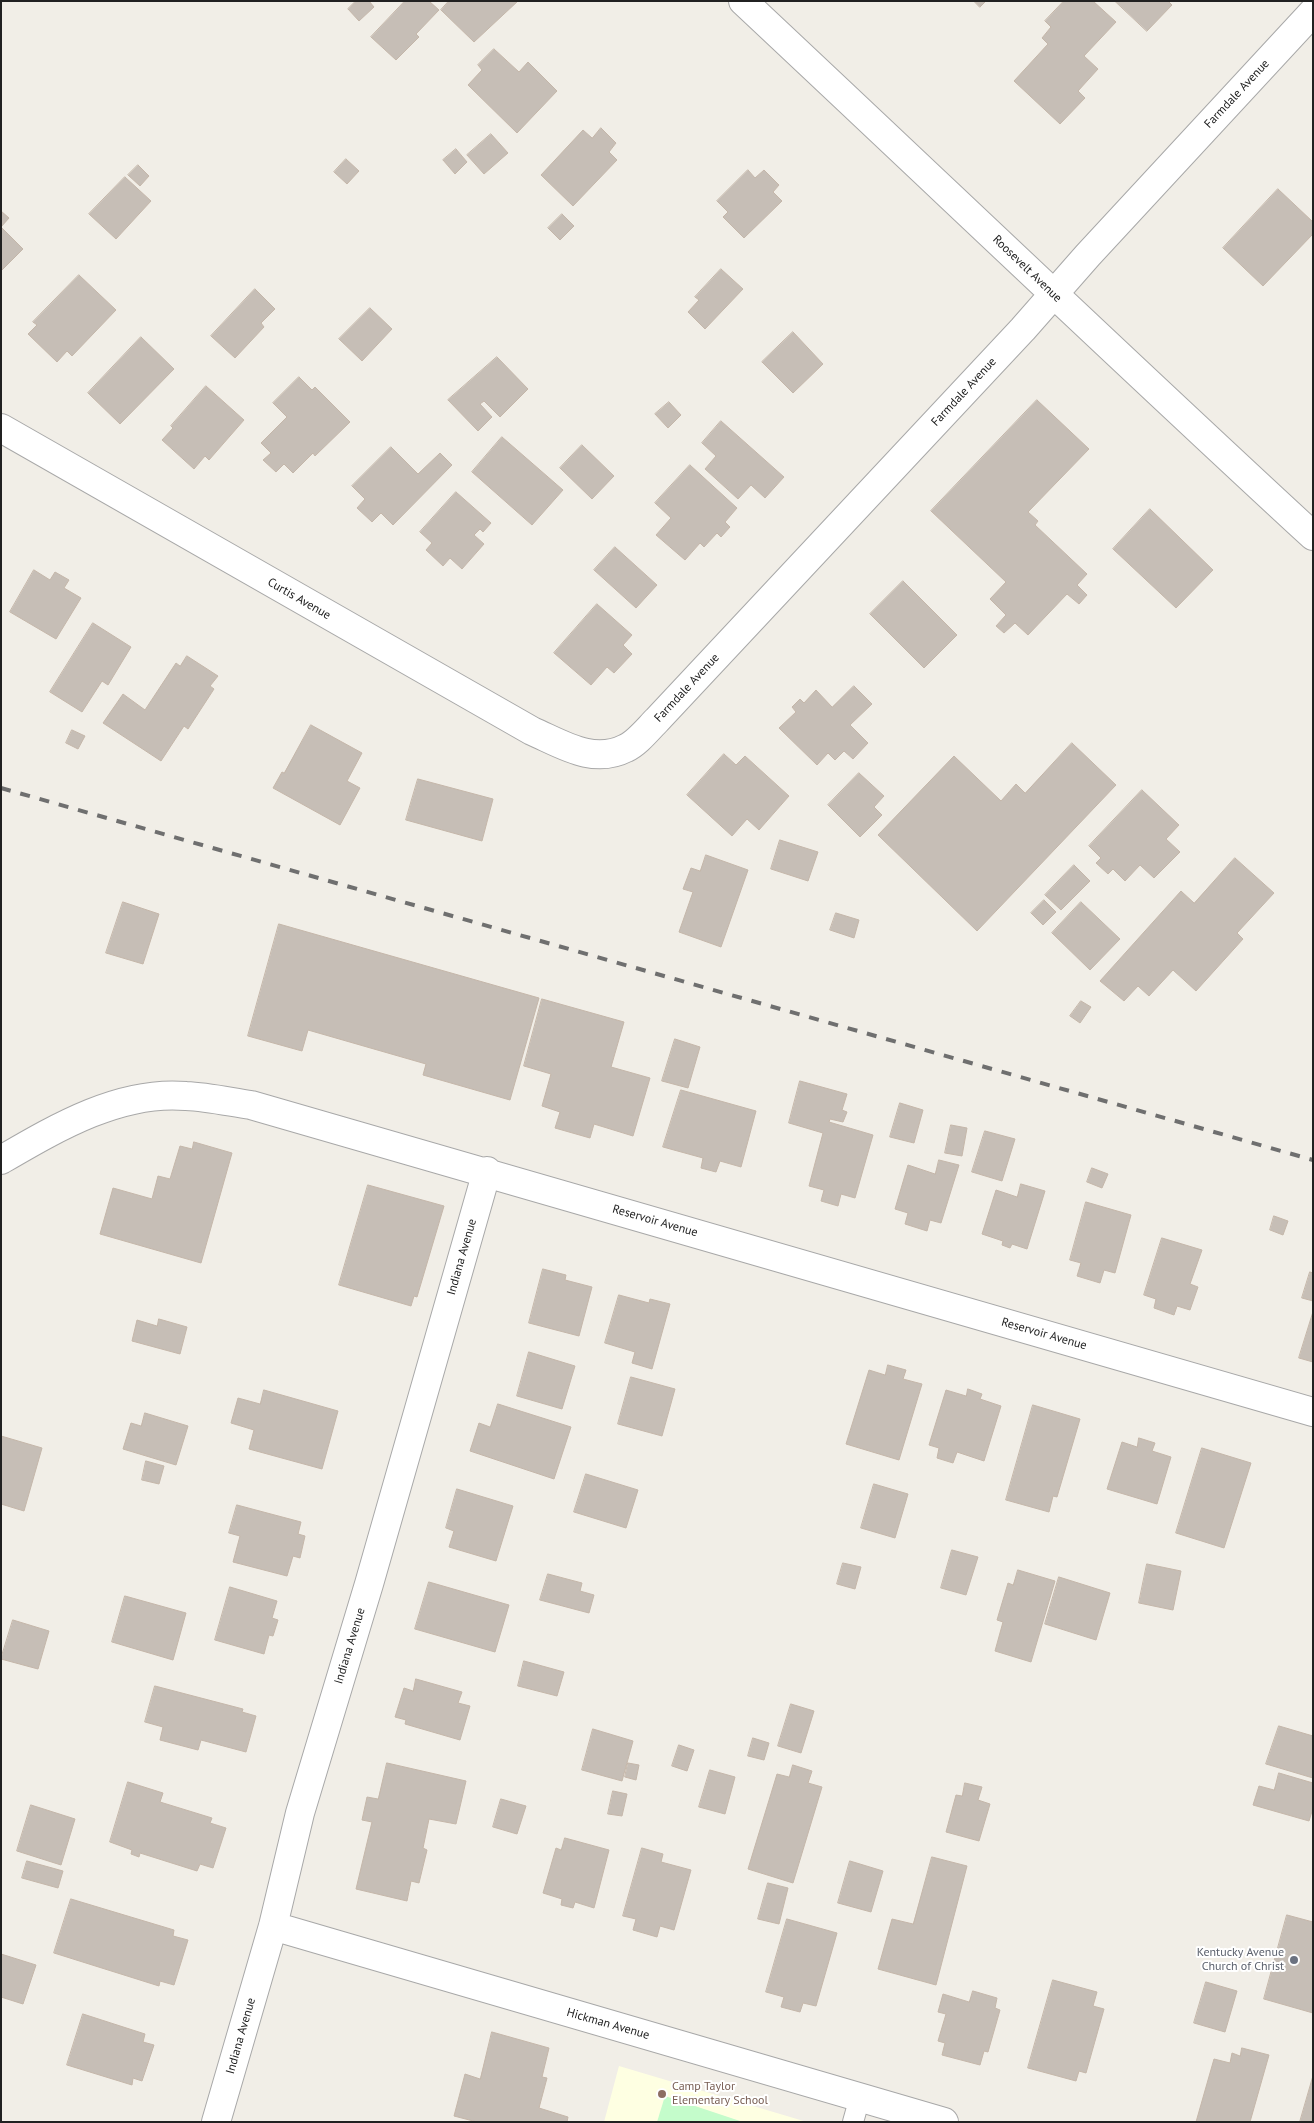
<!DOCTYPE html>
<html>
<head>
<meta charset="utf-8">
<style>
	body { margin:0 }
	#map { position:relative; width:1314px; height:2123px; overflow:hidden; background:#f1eee7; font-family:"PT Sans",sans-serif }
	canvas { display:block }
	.frame { position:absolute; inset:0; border:2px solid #212121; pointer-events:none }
</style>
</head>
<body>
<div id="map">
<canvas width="1314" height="2123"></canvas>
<div class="frame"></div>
</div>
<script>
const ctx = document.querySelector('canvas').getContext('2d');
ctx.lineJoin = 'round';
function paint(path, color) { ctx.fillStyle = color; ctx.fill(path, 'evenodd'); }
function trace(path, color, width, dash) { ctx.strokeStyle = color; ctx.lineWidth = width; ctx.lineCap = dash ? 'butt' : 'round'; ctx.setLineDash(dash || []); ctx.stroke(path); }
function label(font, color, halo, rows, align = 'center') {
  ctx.font = font + ' "PT Sans",sans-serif'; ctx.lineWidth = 4; ctx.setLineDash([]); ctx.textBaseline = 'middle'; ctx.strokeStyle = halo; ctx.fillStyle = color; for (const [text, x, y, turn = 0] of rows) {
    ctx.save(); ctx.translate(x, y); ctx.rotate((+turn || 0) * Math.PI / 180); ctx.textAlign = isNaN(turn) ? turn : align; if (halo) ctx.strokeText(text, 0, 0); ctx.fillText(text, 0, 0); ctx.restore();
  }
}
const education = new Path2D(`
	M619,2066L807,2122H604Z`);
const park = new Path2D(`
	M665,2096L743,2122H657Z`);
const building = new Path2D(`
	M356,1H369L374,7L359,21L348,9Z
	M405,1H429L439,10L416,34L419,37L396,60L371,37Z
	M449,1H518L474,42L441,10Z
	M974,1H986L980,7Z
	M1064,1H1093L1116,22L1084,56L1098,69L1078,91L1085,98L1060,124L1014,81L1048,44L1042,38L1051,27L1045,21Z
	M1115,1H1168L1172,5L1147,31Z
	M494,49L519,72L528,62L557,91L517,133L468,85L482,70L478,65Z
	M601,128L616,143L609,152L617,160L573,206L541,175L583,130L592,138Z
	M491,134L508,153L484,174L467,155Z
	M456,149L467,162L455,174L443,160Z
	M346,159L359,171L347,184L334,172Z
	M138,165L149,176L140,186L128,175Z
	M748,170L755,178L764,170L779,185L773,192L782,201L744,238L723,217L728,212L717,201Z
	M125,177L151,201L116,239L89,214Z
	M1278,189L1313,222V234L1263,286L1223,248Z
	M1,211L9,218L1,227Z
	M562,214L574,226L560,240L548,228Z
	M1,227L23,249L1,271Z
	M721,269L743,289L705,329L688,312L699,300L695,297Z
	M79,275L116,310L72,356L67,351L57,362L28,334L37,325L33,322Z
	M255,289L275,309L261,323L264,327L235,358L211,336Z
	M370,308L392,329L362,361L339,339Z
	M793,332L823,364L793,393L762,362Z
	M141,337L174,369L120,424L88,393Z
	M497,357L528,389L500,417L484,401L480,404L492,417L478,431L448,400Z
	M299,377L312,390L315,387L350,422L315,456L313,453L293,473L284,464L276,472L263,460L271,453L261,443L287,417L273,403Z
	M206,386L244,420L209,460L205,456L194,469L162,440L173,428L171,426Z
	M1037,400L1089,449L1028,512L1038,521L1035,525L1087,574L1077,585L1087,595L1079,604L1067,594L1028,635L1015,623L1004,633L996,626L1006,615L990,599L1006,582L931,511Z
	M669,402L681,415L668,428L655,414Z
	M721,421L784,477L765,498L751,485L738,499L705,469L716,456L702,443Z
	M502,437L563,490L532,525L472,472Z
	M582,445L614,476L592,499L560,468Z
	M391,447L418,474L440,453L452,465L393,525L381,513L372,522L357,508L365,499L352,486Z
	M690,465L737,508L725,522L730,527L721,537L717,533L704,547L700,543L685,560L656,535L671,518L655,503Z
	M456,492L491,523L483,532L480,529L474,535L484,544L462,569L450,558L443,566L426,550L432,543L420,532Z
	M1150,509L1213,570L1176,608L1113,549Z
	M615,547L657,585L636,608L594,570Z
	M34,570L50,580L55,572L69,580L64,588L81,598L56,639L10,612Z
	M903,581L957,635L924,668L870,614Z
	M597,604L632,635L623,645L632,654L614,673L607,667L591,685L554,653Z
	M93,623L131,647L108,685L102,681L82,712L50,692Z
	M187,656L218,676L210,686L214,689L188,729L184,726L161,761L103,723L123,694L145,710L176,663L180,666Z
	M854,686L872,704L850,725L868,743L853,759L844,751L835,760L828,753L817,765L779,728L796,712L792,707L800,699L804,703L816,690L832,707Z
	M311,725L362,753L347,781L360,788L340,825L273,788L282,772L284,773Z
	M72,730L85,736L78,749L66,743Z
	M1072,743L1116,785L977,931L878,835L954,756L1001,801L1016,784L1025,793Z
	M724,754L736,765L745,756L789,796L759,830L747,819L732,836L687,795Z
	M859,773L884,796L874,807L882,815L860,837L828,805Z
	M418,779L493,799L482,841L406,820Z
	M1142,790L1179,825L1166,839L1180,852L1154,878L1140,865L1125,881L1113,869L1108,874L1096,863L1101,858L1089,846Z
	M780,840L818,852L808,881L771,869Z
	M706,855L748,870L721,947L679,932L693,892L683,889L691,868L700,871Z
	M1235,858L1274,893L1237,933L1243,939L1196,991L1173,970L1149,996L1138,986L1124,1001L1100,981L1181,891L1194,903Z
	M1074,865L1090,881L1061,910L1045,895Z
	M1044,900L1056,912L1043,925L1031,913Z
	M123,902L159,914L143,964L106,953Z
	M1081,902L1120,939L1090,970L1052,933Z
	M836,913L859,920L854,938L830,930Z
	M279,924L539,998L510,1100L423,1075L426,1064L308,1030L302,1051L248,1036Z
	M542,999L624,1022L611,1067L650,1078L633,1136L594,1124L590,1138L555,1128L560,1112L542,1106L551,1074L524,1066Z
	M1081,1001L1091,1007L1080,1023L1070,1016Z
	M675,1039L700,1047L688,1088L662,1081Z
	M800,1081L847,1094L842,1110L847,1112L843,1122L830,1119L829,1122L873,1135L855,1198L841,1194L838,1206L821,1201L824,1190L809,1186L823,1133L789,1123Z
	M681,1090L756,1111L741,1167L720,1161L716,1172L701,1168L703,1158L663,1147Z
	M900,1103L923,1110L914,1143L890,1137Z
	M951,1125L967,1128L962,1156L945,1153Z
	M985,1131L1015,1139L1002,1181L972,1172Z
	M194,1142L232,1153L201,1263L100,1234L113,1188L152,1199L158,1176L170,1179L180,1146L192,1149Z
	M939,1160L959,1165L941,1223L930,1220L927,1231L905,1224L908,1213L895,1209L908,1165L935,1174Z
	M1092,1168L1108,1174L1102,1188L1087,1182Z
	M1021,1184L1045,1191L1027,1249L1012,1244L1010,1248L1002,1245L1003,1241L982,1234L996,1190L1017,1197Z
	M368,1185L444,1206L417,1297L414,1296L411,1306L339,1285Z
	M1086,1202L1131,1215L1115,1273L1104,1270L1100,1283L1077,1276L1081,1263L1070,1260Z
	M1274,1216L1288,1221L1283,1235L1270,1230Z
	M1162,1238L1202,1250L1190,1284L1198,1287L1190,1310L1177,1306L1174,1315L1154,1308L1156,1299L1144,1295Z
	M543,1269L566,1275L565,1280L592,1287L579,1336L529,1323Z
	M1310,1272L1313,1273V1301L1302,1298Z
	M619,1295L649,1303L650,1299L670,1304L652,1369L632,1363L635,1352L605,1343Z
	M1313,1312V1362L1299,1358Z
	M159,1319L187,1327L180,1354L132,1341L137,1320L157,1326Z
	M529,1352L575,1366L562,1409L517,1396Z
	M888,1365L906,1370L903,1379L922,1384L899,1460L846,1444L869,1370L885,1375Z
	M631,1377L675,1389L662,1436L618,1424Z
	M968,1389L982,1394L980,1399L1001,1406L984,1461L957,1452L953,1463L937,1458L939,1448L929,1445L946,1390L966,1396Z
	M264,1390L338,1411L322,1469L249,1449L254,1430L231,1423L238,1398L260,1404Z
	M498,1404L571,1427L554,1479L470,1451L479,1423L490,1427Z
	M1033,1405L1080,1419L1057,1497L1053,1496L1049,1512L1006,1500Z
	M145,1413L188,1426L176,1465L123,1449L131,1423L141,1426Z
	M1,1436L42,1448L24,1511L1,1504Z
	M1139,1438L1155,1443L1152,1451L1171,1457L1157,1504L1107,1489L1122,1442L1137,1447Z
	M1202,1448L1251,1463L1224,1548L1176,1533Z
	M146,1461L164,1466L159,1484L142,1480Z
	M586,1474L638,1490L626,1528L574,1512Z
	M874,1484L908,1494L895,1538L861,1528Z
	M457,1489L513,1506L496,1561L449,1547L454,1531L446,1528Z
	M237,1505L301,1522L298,1534L305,1536L300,1558L293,1556L287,1576L233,1562L240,1536L229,1533Z
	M952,1550L978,1557L966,1595L941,1588Z
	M843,1563L861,1567L855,1589L837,1584Z
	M1147,1564L1181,1571L1173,1610L1139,1603Z
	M1018,1570L1055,1581L1031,1662L995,1651L1003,1622L997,1620L1008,1583L1013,1585Z
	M548,1574L582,1583L580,1591L594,1595L589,1613L540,1600Z
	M1059,1577L1110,1593L1096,1640L1045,1624Z
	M429,1582L509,1605L495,1652L415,1629Z
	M230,1587L277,1601L272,1618L278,1620L273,1636L269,1635L264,1654L215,1640Z
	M125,1596L186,1613L173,1660L112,1642Z
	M13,1620L49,1631L38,1669L1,1659Z
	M524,1661L564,1672L557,1696L518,1686Z
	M416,1679L462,1692L458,1703L470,1706L460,1740L405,1724L406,1720L395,1717L404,1688L413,1691Z
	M155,1686L243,1709L242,1712L256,1716L246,1752L201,1740L198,1750L160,1740L163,1727L145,1722Z
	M791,1704L814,1711L801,1753L778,1746Z
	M1279,1726L1313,1736V1778L1266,1764Z
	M593,1729L633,1741L622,1781L582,1770Z
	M753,1738L769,1743L764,1760L748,1756Z
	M679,1745L694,1750L687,1771L672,1766Z
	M387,1763L466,1781L456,1824L429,1819L423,1848L427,1850L419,1883L411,1881L407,1901L356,1889L372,1822L362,1820L367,1797L378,1799Z
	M628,1763L639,1765L636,1780L625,1777Z
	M793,1765L812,1771L808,1783L822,1787L793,1883L748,1869L777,1774L789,1777Z
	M710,1770L735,1777L725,1814L699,1807Z
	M1279,1773L1313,1783V1808L1309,1821L1253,1805L1259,1786L1274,1790Z
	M128,1782L163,1793L160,1802L212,1818L210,1823L226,1828L213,1868L200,1864L197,1871L140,1853L139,1857L131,1854L132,1850L110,1842Z
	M965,1783L982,1787L978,1800L990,1804L979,1841L946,1832L956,1795L962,1796Z
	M613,1791L627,1794L622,1816L608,1814Z
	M501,1799L526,1806L517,1834L493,1827Z
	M31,1805L75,1819L61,1865L17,1851Z
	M565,1838L609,1850L594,1908L575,1902L573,1908L561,1905L562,1899L543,1893L556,1848L561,1850Z
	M642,1848L663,1854L661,1862L691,1870L674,1930L660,1926L657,1937L633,1930L636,1919L623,1916Z
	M932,1857L967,1866L936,1985L878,1969L892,1919L913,1924Z
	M27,1861L63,1871L58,1888L22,1878Z
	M850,1861L883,1871L871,1912L838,1903Z
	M768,1883L788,1888L779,1924L758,1919Z
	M71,1899L174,1930L173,1936L188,1940L174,1985L160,1981L159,1986L54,1953Z
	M1287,1915L1313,1922V2013L1264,1999Z
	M787,1919L837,1933L816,2006L803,2003L800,2012L781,2007L784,1997L766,1992Z
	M1,1954L36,1965L23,2004L1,1997Z
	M1053,1980L1097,1992L1093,2006L1104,2009L1086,2073L1079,2071L1076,2081L1028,2068Z
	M1206,1982L1237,1991L1225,2032L1194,2023Z
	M973,1991L997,1998L995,2008L1000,2010L988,2052L984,2051L980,2065L942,2055L945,2043L938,2041L946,2014L938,2012L943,1994L969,2002Z
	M83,2014L145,2034L143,2042L154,2045L142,2081L133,2078L132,2085L67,2065Z
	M492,2032L549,2048L542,2077L547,2078L539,2108L568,2117L567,2122H477L454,2116L465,2074L480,2079Z
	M1242,2048L1269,2055L1250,2122H1196L1214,2059L1230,2063L1232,2053L1240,2056Z
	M1313,2076V2122H1300Z`);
const lane = new Path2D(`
	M853,2122L860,2097`);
const street = new Path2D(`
	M743,1C933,179 1121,359 1313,536
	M1,428L532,731C562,744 593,765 626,748C637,743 648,729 657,720L1023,329L1088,255L1313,12
	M1,1160C56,1128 120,1090 186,1096C208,1097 230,1102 251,1105L1313,1412
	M273,1926L944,2122
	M216,2122L273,1926L300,1813L369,1584L487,1171`);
const rail = new Path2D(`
	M1,788L1313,1160`);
const markers = [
	[1294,1960,5,"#6b7280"],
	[662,2094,5,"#8d6e63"]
];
const streetNames = [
	["Farmdale Avenue",1237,94,-47],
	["Roosevelt Avenue",1027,269,44],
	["Farmdale Avenue",964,392,-47],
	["Curtis Avenue",299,599,30],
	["Farmdale Avenue",687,688,-47],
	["Reservoir Avenue",655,1221,16],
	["Indiana Avenue",462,1257,-74],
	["Reservoir Avenue",1044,1334,16],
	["Indiana Avenue",350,1646,-73],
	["Hickman Avenue",608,2024,16],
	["Indiana Avenue",241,2036,-74]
];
const worshipNames = [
	["Kentucky Avenue",1284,1953],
	["Church of Christ",1284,1967]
];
const educationNames = [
	["Camp Taylor",672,2087],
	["Elementary School",672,2101]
];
paint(education, '#feffe2');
paint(park, '#c4fccb');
paint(building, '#c6beb6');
trace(building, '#c4b6a9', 1);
trace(lane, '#a8a8a8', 22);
trace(street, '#a8a8a8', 30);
trace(lane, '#fff', 20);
trace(street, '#fff', 28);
trace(rail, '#6f6f6f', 4, [10, 10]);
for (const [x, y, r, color] of markers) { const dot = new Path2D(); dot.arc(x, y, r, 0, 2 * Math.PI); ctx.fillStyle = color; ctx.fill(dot); trace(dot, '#fff', 2); }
label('12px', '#212121', '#fff', streetNames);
label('12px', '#5b616d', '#fff', worshipNames, 'right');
label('12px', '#785e54', '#fff', educationNames, 'left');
</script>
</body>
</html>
